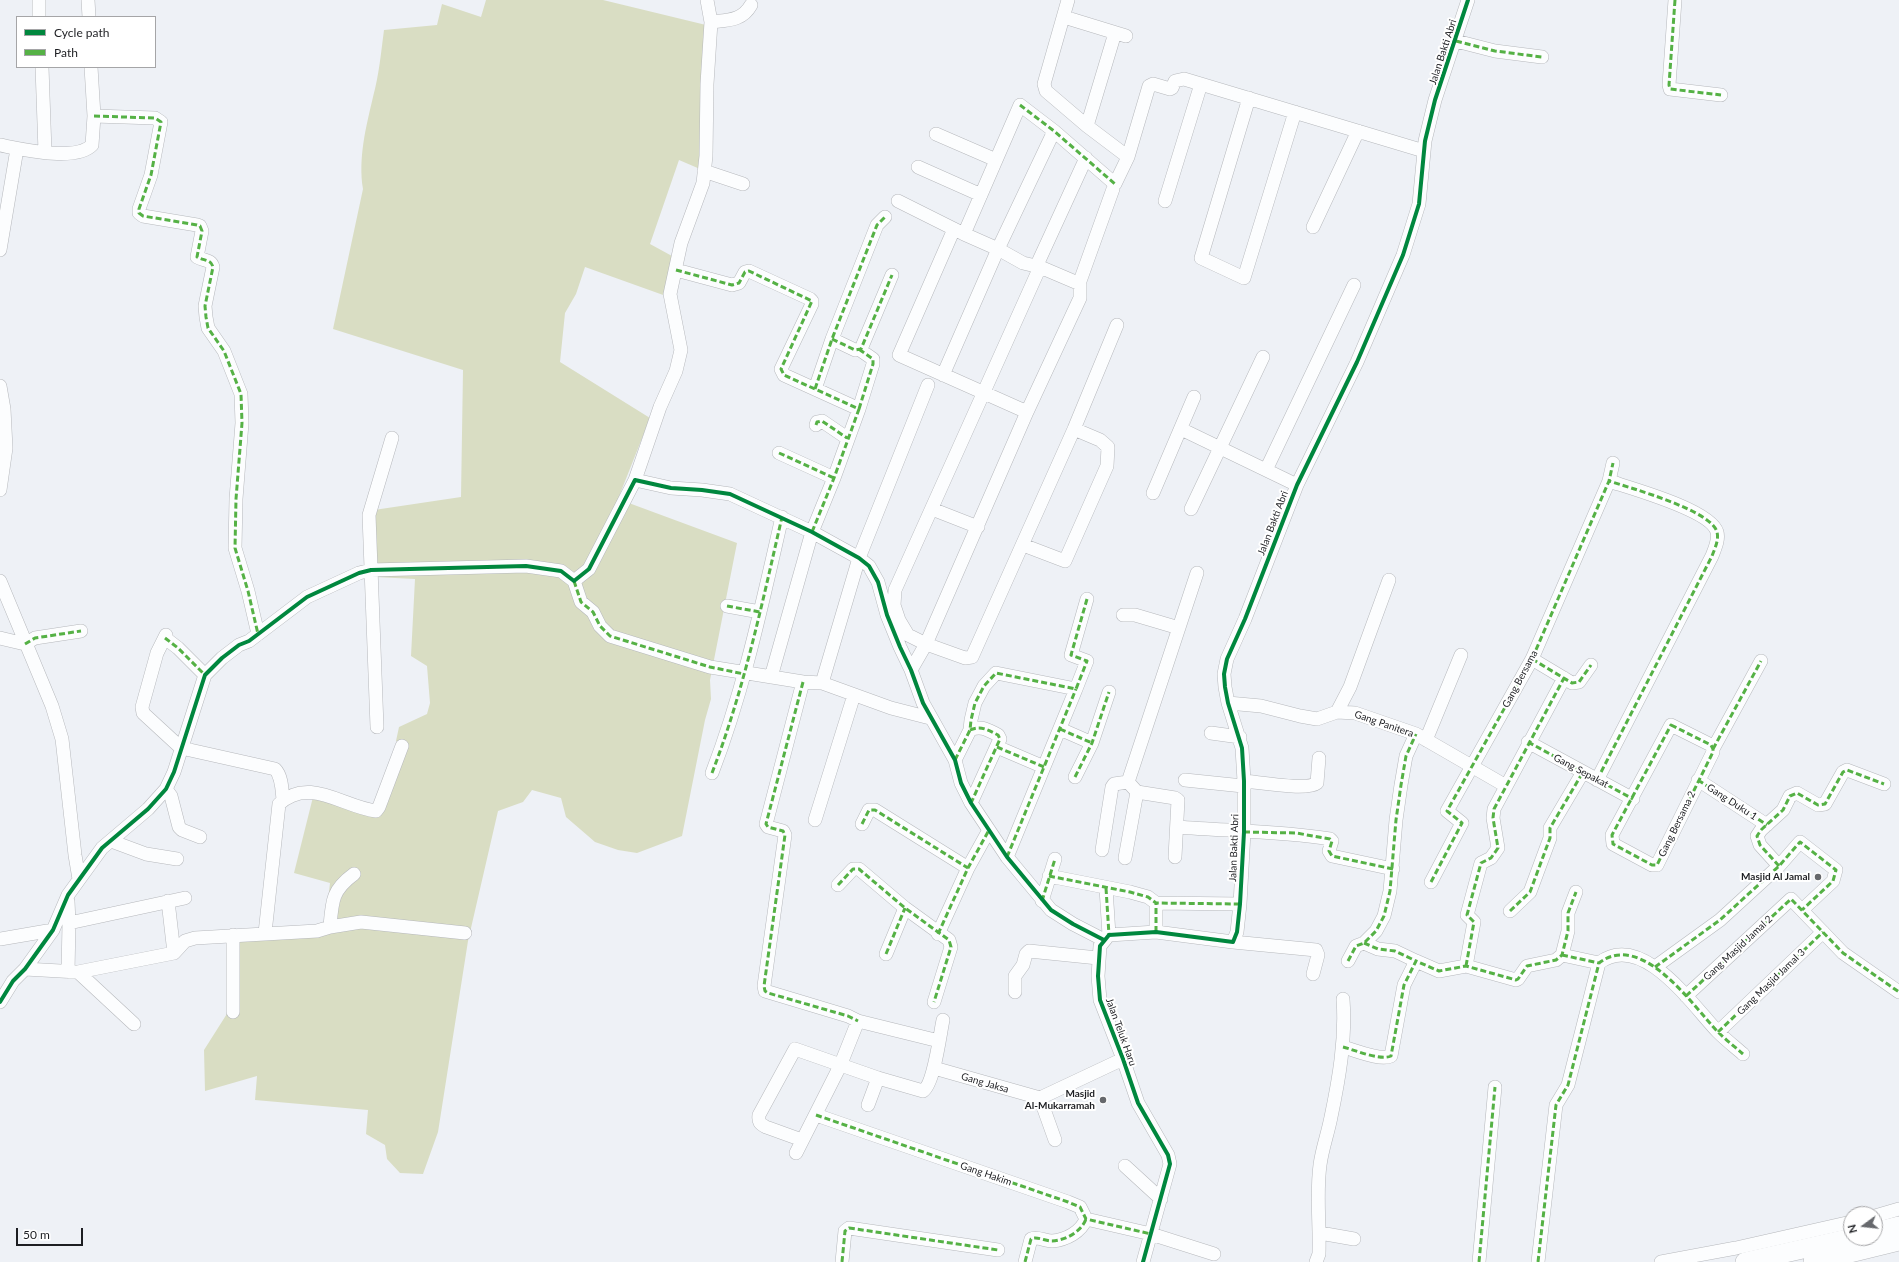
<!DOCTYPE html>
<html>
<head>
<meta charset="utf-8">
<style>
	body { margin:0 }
	#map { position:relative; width:1899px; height:1262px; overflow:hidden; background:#eef1f6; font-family:Lato,sans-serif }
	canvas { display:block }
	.legend { position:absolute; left:16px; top:16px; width:140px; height:52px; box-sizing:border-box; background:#fff; border:1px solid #a5a5a7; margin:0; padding:5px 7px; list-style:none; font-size:12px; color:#1d1e22 }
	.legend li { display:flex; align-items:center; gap:8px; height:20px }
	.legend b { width:20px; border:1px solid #a5a5a7 }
	.north { position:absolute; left:1843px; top:1206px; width:40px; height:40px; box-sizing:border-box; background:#fff; border:1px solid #a5a5a7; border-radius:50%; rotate:255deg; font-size:11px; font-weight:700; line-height:16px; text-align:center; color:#1d1e22 }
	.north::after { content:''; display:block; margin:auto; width:14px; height:18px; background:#66686c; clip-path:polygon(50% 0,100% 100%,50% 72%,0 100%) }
	.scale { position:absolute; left:16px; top:1228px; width:67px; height:18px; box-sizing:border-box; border:2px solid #1d1e22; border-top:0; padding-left:5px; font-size:12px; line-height:14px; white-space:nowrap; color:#1d1e22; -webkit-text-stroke:3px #fff; paint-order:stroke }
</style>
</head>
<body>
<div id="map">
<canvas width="1899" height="1262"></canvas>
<ul class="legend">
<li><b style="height:5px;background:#00873e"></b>Cycle path</li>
<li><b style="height:5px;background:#55b145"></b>Path</li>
</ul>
<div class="north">N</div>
<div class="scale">50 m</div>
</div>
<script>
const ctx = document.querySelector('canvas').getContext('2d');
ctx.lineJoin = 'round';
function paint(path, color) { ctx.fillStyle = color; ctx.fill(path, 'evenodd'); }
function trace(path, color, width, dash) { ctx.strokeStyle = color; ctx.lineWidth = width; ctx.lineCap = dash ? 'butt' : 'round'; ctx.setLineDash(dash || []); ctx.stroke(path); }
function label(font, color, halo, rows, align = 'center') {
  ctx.font = font + ' Lato,sans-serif'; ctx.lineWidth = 4; ctx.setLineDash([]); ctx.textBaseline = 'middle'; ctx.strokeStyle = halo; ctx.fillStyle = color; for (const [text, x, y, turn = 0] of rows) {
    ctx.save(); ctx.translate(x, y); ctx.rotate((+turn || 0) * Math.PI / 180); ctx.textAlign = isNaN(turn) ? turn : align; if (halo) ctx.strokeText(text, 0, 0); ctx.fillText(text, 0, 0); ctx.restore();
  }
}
const green = new Path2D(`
	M486,0H603L706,25L700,169L679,160L650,244L672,256L666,296L585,267L576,294L565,313L560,362L650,418L618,499L737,543L710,680L711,699L705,720L682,836L637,853L618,850L595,842L566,817L561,798L532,790L523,802L498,811L468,941L438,1132L423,1174L400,1173L387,1159L385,1145L366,1134L368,1110L255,1100L257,1076L205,1091L204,1050L230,1009L238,938L325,928L330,883L294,873L313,797L380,817L404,744L396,741L399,727L427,714L430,703L427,666L411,656L415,579L375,577L374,510L461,497L463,370L333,329L363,189C358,158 366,127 373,97C379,75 381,53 384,30L437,25L442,4L481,17Z`);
const minor = new Path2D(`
	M39,0V17
	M88,0L89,17
	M1068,0L1044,84L1046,91L1087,126L1128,157
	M1675,0L1669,85L1670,89L1721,95
	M1064,17L1126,36
	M711,22C728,20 742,21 751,5
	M1456,41L1495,51L1542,57
	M42,67L45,152
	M1249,98L1201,258L1244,278L1295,112
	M94,116L155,118L161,122L151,175L139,209V213L143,216L197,225L200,226L202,231L197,257C204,261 211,259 213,267L205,306L206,317L208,328L224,351L241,394L242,423L236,499L235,548L248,591L258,634
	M1087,126L1115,33
	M936,134L996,160
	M0,145C21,149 76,162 92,145L94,116L91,67
	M918,167L981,195
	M704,171L743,184
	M898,201L964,234L998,249L1023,263L1040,267L1080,284V298L1027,412L926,644L911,670
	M1165,201L1201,84
	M1313,227L1358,131
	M954,229L899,355L1027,412
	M964,234L1020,105L1054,131L1115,184L1128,157L1149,86L1153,84L1170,89L1172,88L1175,81L1184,79L1424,151
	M0,250L17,149
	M1036,267L1086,158
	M1040,267L895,590L894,605L899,620L908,635L926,644L965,658L972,657L1074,429L1117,325
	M676,270L732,285L739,283L745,272L749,271L810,299L812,301V304L781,369L784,375L859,409L834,478L812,532L771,677
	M1079,284L1113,189
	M832,339L855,350L861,349L892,275
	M943,375L998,249L1054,131
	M0,386L4,409L6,448L0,490
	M815,389L832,339L877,225L885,217
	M859,409L873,364V359L860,350
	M816,425L817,422L822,421L847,438
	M1181,429L1297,485
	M779,453L834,478
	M1266,470L1354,285
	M635,480L660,407L676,371L681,350L670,294L681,243L703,183L706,156L707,84L711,22L707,0
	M1153,493L1194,397
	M932,509L978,527
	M1191,509L1263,357
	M1023,545L1065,561L1107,466L1108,447L1100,440L1074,429
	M0,581L52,706L62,739L75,855L79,879
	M574,581L581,602L593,612L600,626L610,636L710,667L803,682L822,683L891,708L930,718
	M727,606L760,612
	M1123,615H1135L1179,628
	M166,635L157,653L142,707L143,713L181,748L275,769C282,776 282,790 283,800
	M0,638L25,644L35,638L81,631
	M165,638L178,648L205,675
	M1532,659L1572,683L1579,682L1591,665
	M803,682L766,824L768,827L783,831L785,835L764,986L765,991L848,1016L858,1021L939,1041
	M822,683L859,558L928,385
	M1228,703L1261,706L1300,716L1317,719L1337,712L1355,713L1416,734L1506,786
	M1337,712L1350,687L1389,580
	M1671,725L1711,745L1713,749V752L1657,865H1652L1613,844L1612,835Z
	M377,727L369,515L392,438
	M1060,729L1092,743
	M970,730C981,725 988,730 998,735L1000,739L971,803
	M1211,733L1240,737
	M1426,740L1461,655
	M1528,742L1633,799
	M997,747L1044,767
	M1713,749L1761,661
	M955,760L970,730L971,720L975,703L984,686L996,673L1076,689L1087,661L1071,655L1087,599
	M712,773C744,690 762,604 782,517
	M1075,777L1092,743L1109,692
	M1185,780L1243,786
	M1597,780L1712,556C1715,548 1719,540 1717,532C1711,510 1630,488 1609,481
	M1698,780L1767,825
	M1244,781C1258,782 1307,791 1317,783L1319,758
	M166,789L171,796L179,827L182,830L200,837
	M815,820L854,695
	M862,824L869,810H875L968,868
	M1177,827C1228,831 1280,831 1330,839L1332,841L1329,851L1332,856L1393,869
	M111,841L146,854L177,859
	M1102,850L1112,787L1114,784L1128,782
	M1007,857L1076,689
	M1175,857L1178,800L1175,798L1137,792L1128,782L1197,573
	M1125,858L1137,792
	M1779,866L1760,845L1757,836L1761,830L1783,810L1790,796L1797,793L1818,805L1825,804L1843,772L1847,770L1884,784
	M1049,876L1130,892L1148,897L1156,903L1240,904
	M1431,882L1462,823L1447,811L1532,659L1609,481L1613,463
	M838,885L853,869H859L905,908L949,940L951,947L934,1002
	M1106,888L1109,935
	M68,901L69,923L185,898
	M168,901L174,953
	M1042,901L1055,859
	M1510,911L1530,892L1550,838V828L1583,772
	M330,927C332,901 332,890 354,874
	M1156,932V903
	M265,933L279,804C309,776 343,807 376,811L379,807L402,746
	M938,934L968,868L989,830
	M0,939L53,930
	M1233,942L1316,950L1318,955L1313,974
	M1364,943L1378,949L1395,951L1416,961
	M886,954L905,908
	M1562,955L1599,963
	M1348,961L1356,946L1364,943L1376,931L1384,916L1390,891L1396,820L1401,785L1406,756L1416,734
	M1466,966L1474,922L1467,915L1481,863L1491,858L1498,848L1493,818L1494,809L1564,678
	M1655,967L1720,920L1779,866L1800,842L1836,870L1833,881L1802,910
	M25,969L78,972L174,953L185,941L195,938L317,931L330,927L361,922L465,933
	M68,972L69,923
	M78,972L134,1024
	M1015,992V976L1023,965L1026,954L1029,951L1098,958
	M1686,996L1791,899L1843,953L1899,992
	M0,1002L13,981L25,969L53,930L68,895L102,848L148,809L166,789L174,772L205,675L222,658L239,645L249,641L307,597L359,573L371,570L526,566L561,571L574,581L589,569L635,480L671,488L702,490L730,494L812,532L859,558L869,566L878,582L887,615L900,647L911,670L923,703L955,760L961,783L971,803L1007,857L1051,910L1073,924L1104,940
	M233,1012V935
	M1718,1032L1823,932
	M1343,1047C1355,1050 1380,1061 1391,1056L1404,985L1416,961L1439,971L1466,966L1516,980L1518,979L1527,966L1556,960L1562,955L1568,931V913L1576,892
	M934,1068L1040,1098L1123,1059
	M1040,1098L1055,1140
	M868,1105L878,1078
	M816,1115L1068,1202L1080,1207L1086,1219L1151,1234L1214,1254
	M802,1140L766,1127C760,1124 758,1122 759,1115L795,1049L878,1078L923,1091C934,1084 940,1034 943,1020
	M796,1153L840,1066L858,1021
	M1125,1166L1161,1199
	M1875,1216L1899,1209
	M1320,1233L1354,1239
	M842,1262L845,1231L849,1228L998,1250
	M1025,1262L1031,1239C1037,1236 1045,1241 1052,1241C1066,1240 1081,1232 1086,1219
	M1143,1262L1170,1164L1168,1155L1138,1103L1123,1059L1100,1000L1098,976L1100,946L1109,935L1156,932L1233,942L1237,932L1240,904L1244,832V781L1242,748L1228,703L1225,687L1224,674L1227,659L1245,619L1297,485L1357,362L1403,255L1419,204L1425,141L1435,100L1468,0
	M1316,1262L1319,1254C1320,1224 1316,1194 1320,1165C1322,1149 1328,1133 1331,1117C1339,1079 1346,1039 1343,999
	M1479,1262L1495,1087
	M1538,1262L1556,1105L1568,1085L1599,963C1642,930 1693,1006 1718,1032C1726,1040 1735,1047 1743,1054
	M1661,1262L1736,1248L1851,1222`);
const highway = new Path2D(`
	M1875,1232L1899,1226
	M1745,1262L1851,1238
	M1813,1262L1899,1241`);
const quiet = new Path2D(`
	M1675,0L1669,85L1670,89L1721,95
	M1456,41L1495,51L1542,57
	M1020,105L1054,131L1115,184
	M94,116L155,118L161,122L151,175L139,209V213L143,216L197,225L200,226L202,231L197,257C204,261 211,259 213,267L205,306L206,317L208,328L224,351L241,394L242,423L236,499L235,548L248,591L258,634
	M676,270L732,285L739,283L745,272L749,271L812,301L781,369L784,375L859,409L834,478L812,532
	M832,339L855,350L861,349L892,275
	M815,389L832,339L877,225L885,217
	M859,409L873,364V359L860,350
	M816,425L817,422L822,421L847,438
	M779,453L834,478
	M574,581L581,602L593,612L600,626L610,636L710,667L744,674
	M727,606L760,612
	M165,638L178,648L205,675
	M25,644L35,638L81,631
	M1532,659L1572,683L1579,682L1591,665
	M803,682L766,824L768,827L783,831L785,835L764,986L765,991L768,993L848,1016L858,1021
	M1671,725L1711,745L1713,749V752L1657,865H1652L1613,844L1612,835Z
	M1060,729L1092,743
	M970,730C981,725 988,730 998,735L1000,739L971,803
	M1528,742L1633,799
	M997,747L1044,767
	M1713,749L1761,661
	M955,760L970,730L971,720L975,703L984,686L996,673L1076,689L1087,661L1071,655L1087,599
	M712,773C744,690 762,604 782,517
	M1075,777L1092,743L1109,692
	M1597,780L1712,556C1715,548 1719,540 1717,532C1711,510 1630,488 1609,481
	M1698,780L1767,825
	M862,824L869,810H875L968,868
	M1244,832L1296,833L1330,839L1332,841L1329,851L1332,856L1393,869
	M1007,857L1076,689
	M1779,866L1760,845L1757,836L1761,830L1783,810L1790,796L1797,793L1818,805L1825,804L1843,772L1847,770L1884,784
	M1049,876L1130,892L1148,897L1156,903L1240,904
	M1431,882L1462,823L1447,811L1532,659L1609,481L1613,463
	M838,885L853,869H859L905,908L949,940L951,947L934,1002
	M1106,888L1109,935
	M1042,901L1055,859
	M1510,911L1530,892L1550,838V828L1583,772
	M1156,932V903
	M938,934L968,868L989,830
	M1364,943L1378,949L1395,951L1416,961
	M886,954L905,908
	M1562,955L1599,963
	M1348,961L1356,946L1364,943L1376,931L1384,916L1390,891L1396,820L1401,785L1406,756L1416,734
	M1466,966L1474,922L1467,915L1481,863L1491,858L1498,848L1493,818L1494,809L1564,678
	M1655,967L1720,920L1779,866L1800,842L1836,870L1833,881L1802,910
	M1686,996L1791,899L1843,953L1899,992
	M1718,1032L1823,932
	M1343,1047C1355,1050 1380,1061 1391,1056L1404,985L1416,961L1439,971L1466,966L1516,980L1518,979L1527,966L1556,960L1562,955L1568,931V913L1576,892
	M816,1115L1068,1202L1080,1207L1086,1219L1151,1234
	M842,1262L845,1231L849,1228L998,1250
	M1025,1262L1031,1239C1037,1236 1045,1241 1052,1241C1066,1240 1081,1232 1086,1219
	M1479,1262L1495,1087
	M1538,1262L1556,1105L1568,1085L1599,963C1642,930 1693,1006 1718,1032C1726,1040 1735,1047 1743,1054`);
const cycleway = new Path2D(`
	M0,1002L13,981L25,969L53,930L68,895L102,848L148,809L166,789L174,772L205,675L222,658L239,645L249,641L307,597L359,573L371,570L526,566L561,571L574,581L589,569L635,480L671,488L702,490L730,494L812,532L859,558L869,566L878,582L887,615L900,647L911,670L923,703L955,760L961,783L971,803L1007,857L1051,910L1073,924L1104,940
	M1143,1262L1170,1164L1168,1155L1138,1103L1123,1059L1100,1000L1098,976L1100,946L1109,935L1156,932L1233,942L1237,932L1240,904L1244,832V781L1242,748L1228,703L1225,687L1224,674L1227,659L1245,619L1297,485L1357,362L1403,255L1419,204L1425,141L1435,100L1468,0`);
const markers = [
	[1818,877,4,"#66686c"],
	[1103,1100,4,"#66686c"]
];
const streetNames = [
	["Jalan Bakti Abri",1443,52,-72],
	["Jalan Bakti Abri",1273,523,-69],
	["Gang Bersama",1520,679,-62],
	["Gang Panitera",1384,724,19],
	["Gang Sepakat",1581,771,28],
	["Gang Duku 1",1732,802,33],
	["Gang Bersama 2",1677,824,-64],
	["Jalan Bakti Abri",1234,848,-88],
	["Gang Masjid Jamal 2",1738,948,-43],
	["Gang Masjid Jamal 3",1771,982,-44],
	["Jalan Teluk Haru",1121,1032,70],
	["Gang Jaksa",985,1083,16],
	["Gang Hakim",986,1174,19]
];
const poiNames = [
	["Masjid Al Jamal",1810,877],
	["Masjid",1095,1094],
	["Al-Mukarramah",1095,1106]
];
paint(green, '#d9ddc3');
trace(minor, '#b6b8bc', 14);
trace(highway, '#b6b8bc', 20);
trace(minor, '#fcfdfe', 13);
trace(highway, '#fcfdfe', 19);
trace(quiet, '#55b145', 3, [6, 3]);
trace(cycleway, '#00873e', 4);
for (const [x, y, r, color] of markers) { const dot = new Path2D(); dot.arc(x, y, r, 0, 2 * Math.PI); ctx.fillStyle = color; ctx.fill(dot); trace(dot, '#fff', 1.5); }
label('10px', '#1d1e22', '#fff', streetNames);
label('bold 10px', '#1d1e22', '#fff', poiNames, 'right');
</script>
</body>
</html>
